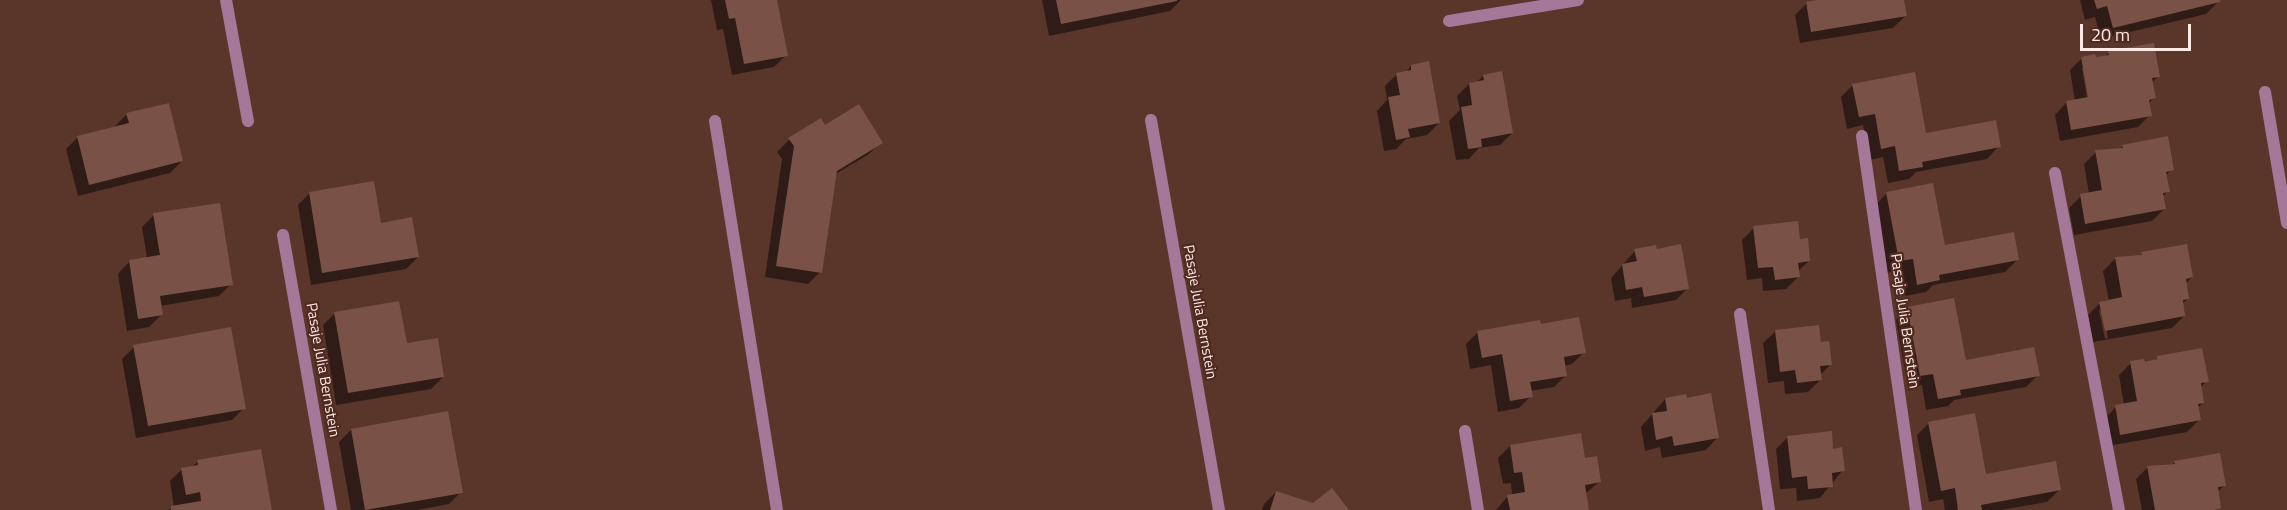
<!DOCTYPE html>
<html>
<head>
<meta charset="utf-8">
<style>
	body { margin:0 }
	#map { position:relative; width:2287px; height:510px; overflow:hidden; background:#5a352a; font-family:"Titillium Web",sans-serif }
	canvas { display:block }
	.scale { position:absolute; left:2080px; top:24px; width:111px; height:27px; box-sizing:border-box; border:3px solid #fde9e3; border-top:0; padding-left:8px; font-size:18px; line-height:21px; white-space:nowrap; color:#fde9e3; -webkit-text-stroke:4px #4f2a20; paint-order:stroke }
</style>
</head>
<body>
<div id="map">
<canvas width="2287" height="510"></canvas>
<div class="scale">20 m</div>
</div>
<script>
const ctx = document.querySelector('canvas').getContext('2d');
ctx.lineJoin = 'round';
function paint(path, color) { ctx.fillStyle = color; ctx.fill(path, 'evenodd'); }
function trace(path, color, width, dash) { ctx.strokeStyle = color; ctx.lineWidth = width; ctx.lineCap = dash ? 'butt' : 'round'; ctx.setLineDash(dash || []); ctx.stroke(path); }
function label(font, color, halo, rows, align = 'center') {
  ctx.font = font + ' "Titillium Web",sans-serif'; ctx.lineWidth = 4.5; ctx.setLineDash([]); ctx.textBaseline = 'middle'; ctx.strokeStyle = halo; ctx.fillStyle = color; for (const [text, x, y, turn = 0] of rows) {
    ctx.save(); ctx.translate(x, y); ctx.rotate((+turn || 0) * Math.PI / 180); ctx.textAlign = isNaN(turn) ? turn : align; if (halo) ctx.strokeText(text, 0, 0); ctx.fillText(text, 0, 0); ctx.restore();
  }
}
const shadow = new Path2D(`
	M711,0H776L786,55L774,67L732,75L723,29L717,30Z
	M1042,0H1181L1170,11L1049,36Z
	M1826,0H1903L1905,16L1893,28L1800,43L1795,15L1807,3Z
	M2080,0H2218V2L2206,14L2101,39L2095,17L2085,20Z
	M2109,53L2158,77L2151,83L2154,98L2148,104L2150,115L2138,127L2060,141L2055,115L2067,102L2075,101L2070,70L2082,58L2104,57ZM2082,68H2085L2091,104H2088Z
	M1411,66L1439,123L1427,135L1406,139L1396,149L1384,151L1377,111L1387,100L1385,86L1397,74L1405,73Z
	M1483,76L1512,133L1500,145L1479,148L1469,159L1456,160L1449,121L1460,110L1457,96L1469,84L1476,83Z
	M1853,85L1925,135L1999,146L1987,159L1916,172L1909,179L1888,183L1883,157L1870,160L1863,125L1847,129L1841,97Z
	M127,114L182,161L170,173L78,196L66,149L78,137L116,128L115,126Z
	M825,127L881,142L869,154L834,175L820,272L808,284L765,277L782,159L777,152L789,140Z
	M2123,146L2172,169L2165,176L2168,191L2162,197L2164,209L2152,221L2074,235L2069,208L2081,196L2089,194L2084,164L2096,152L2119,150Z
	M310,193L418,257L406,269L311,285L298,205Z
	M1887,193L1944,246L2017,260L2005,272L1933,285L1926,292L1905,296L1901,270L1887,273L1875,205Z
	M154,215L231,284L219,296L160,306L161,315L149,327L127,331L118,274L130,261L147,258L142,227Z
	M1754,228L1799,241L1809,261L1797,272L1798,277L1786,289L1763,291L1762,278L1747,280L1742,240Z
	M1635,251L1688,288L1676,300L1632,308L1631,298L1615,301L1611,278Z
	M2142,254L2192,277L2185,284L2188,299L2182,304L2184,316L2172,328L2093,342L2088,315L2100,303L2109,301L2103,271L2115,259L2139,257ZM2099,310H2103L2108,338L2105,339Z
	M1908,308L1964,361L2038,375L2026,387L1954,400L1948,406L1926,410L1922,385L1908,387L1896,320Z
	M335,313L405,345L443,377L431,389L336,405L323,325Z
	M1539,326L1584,352L1572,364L1564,366L1566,375L1554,387L1530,391L1531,396L1519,408L1498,412L1491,365L1470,369L1466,344L1478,332Z
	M1776,331L1820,344L1831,364L1819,376L1820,380L1808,392L1785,394L1784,381L1768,383L1763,343Z
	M134,347L244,408L232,420L136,438L122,359Z
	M2158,357L2207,381L2200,388L2203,403L2197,408L2199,420L2187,432L2108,446L2104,419L2116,407L2124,405L2119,375L2131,363H2143L2154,361Z
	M1665,399L1718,437L1706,450L1662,458L1660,447L1645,451L1641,427Z
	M1929,423L1985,476L2059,490L2047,502L2001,510H1945L1943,499L1929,502L1917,435Z
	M351,430L461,492L449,504L417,510H351L339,442Z
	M1788,437L1832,450L1843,470L1820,498L1797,501L1796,488L1780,489L1776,449Z
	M1510,446L1584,460L1600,481L1585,494L1588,510H1496L1508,496L1512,495L1511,483L1503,484L1498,458Z
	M198,461L271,510H168L174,507L170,481L182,469L192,467Z
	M2175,462L2224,486L2217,492L2220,507L2217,510H2142L2136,479L2148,467L2172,465Z
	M1276,492L1314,504L1347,510H1262L1264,504Z`);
const building = new Path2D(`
	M725,0H777L788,56L744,64L735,18L729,19Z
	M1056,0H1177V1L1061,24Z
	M1817,0H1904L1907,16L1811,32L1806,2Z
	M2094,0H2220V2L2113,28L2107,6L2097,9Z
	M2154,43L2160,77L2152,78L2156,98L2149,100L2152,116L2071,130L2066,101L2088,97L2081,57L2095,54L2096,57L2109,55L2108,51Z
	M1429,61L1440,123L1408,129L1410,137L1396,140L1388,97L1400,95L1396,73L1411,70V65Z
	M1502,71L1513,133L1481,139L1482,147L1468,149L1461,107L1472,105L1469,83L1484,80L1483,75Z
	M1915,72L1926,133L1996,120L2001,147L1922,162L1923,167L1899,171L1895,146L1881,149L1875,114L1859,117L1852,84Z
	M169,103L183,161L89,185L77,136L129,123L126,113Z
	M859,104L883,143L837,171L822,273L776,266L794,146L788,138L821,118L825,125Z
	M2168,136L2174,170L2166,172L2170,192L2163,193L2166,209L2085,224L2080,194L2102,190L2095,150L2123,148L2122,145Z
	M374,181L381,223L412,217L419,257L322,273L309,192Z
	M1933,183L1945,245L2014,232L2019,260L1939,275L1940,280L1917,285L1913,259L1899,261L1886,192Z
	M220,203L233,285L160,296L163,315L138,319L129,260L160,255L153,213Z
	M1798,221L1800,239L1808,238L1810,261L1798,263L1800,277L1775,280L1773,267L1758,268L1753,226Z
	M1681,244L1689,289L1644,297L1642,287L1626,290L1622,264L1637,261L1634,249L1656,245L1657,249Z
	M2187,244L2193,277L2186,279L2189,299L2183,300L2185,316L2105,331L2099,302L2122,297L2115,257L2142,255L2141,252Z
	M1954,298L1966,360L2034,347L2040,376L1960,390L1961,395L1938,399L1933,374L1920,376L1907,307Z
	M399,301L407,343L438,338L444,377L348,393L334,312Z
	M1579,317L1586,353L1564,357L1567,376L1530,382L1533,397L1510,401L1502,354L1482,358L1477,331L1540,320L1541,324Z
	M1819,325L1821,342L1829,341L1832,365L1820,366L1822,380L1797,383L1795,370L1780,372L1775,330Z
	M231,327L246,409L148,426L133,345Z
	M2202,348L2209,382L2201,383L2204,403L2198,404L2201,420L2120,435L2115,405L2137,401L2130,361L2144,359L2145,362L2157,359V356Z
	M1711,393L1719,438L1674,446L1672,436L1656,440L1652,413L1667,411L1665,398L1686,394L1687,398Z
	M448,411L463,493L365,510L351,429Z
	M1975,413L1986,474L2056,461L2061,490L1981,505L1982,510H1958L1955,488L1941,491L1928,422Z
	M1832,431L1833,449L1842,447L1845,471L1832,473L1833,487L1808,489L1807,476L1792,478L1787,436Z
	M1581,433L1585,458L1597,456L1601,482L1585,485L1589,510H1510L1507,495L1525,492L1522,472L1514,473L1510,445Z
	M261,449L272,510H171V506L201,501L200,492L186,495L181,468L198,465L197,460Z
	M2220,453L2226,486L2218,487L2221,508L2215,510H2155L2147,466L2175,464L2174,461Z
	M1332,488L1349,510H1270L1276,491L1313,503Z`);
const street = new Path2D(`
	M226,0L248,121
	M1449,21L1578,0
	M2265,92L2287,223
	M1151,120L1219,510
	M715,121L777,510
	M1862,136L1916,510
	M2055,173L2119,510
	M283,235L331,510
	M1740,314L1769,510
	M1465,431L1478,510`);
const streetNames = [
	["Pasaje Julia Bernstein",1199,312,80],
	["Pasaje Julia Bernstein",1904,321,82],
	["Pasaje Julia Bernstein",322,370,80]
];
paint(shadow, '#0007');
paint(building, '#795146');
trace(street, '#a57799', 12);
label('15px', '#fde9e3', '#4f2a20', streetNames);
</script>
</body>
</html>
